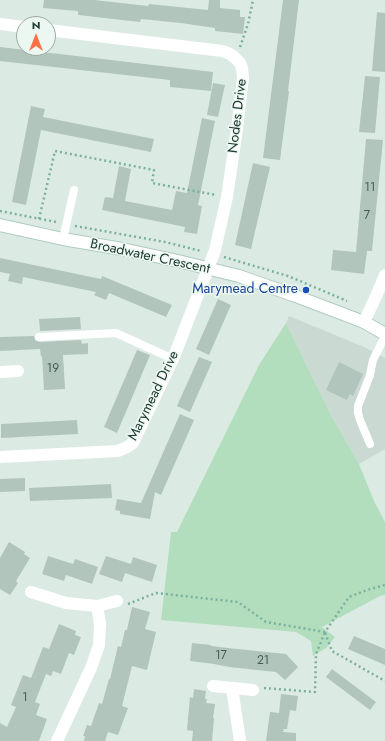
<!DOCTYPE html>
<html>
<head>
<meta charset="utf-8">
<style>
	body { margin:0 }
	#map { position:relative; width:385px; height:741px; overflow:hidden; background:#dceae4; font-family:Jost,sans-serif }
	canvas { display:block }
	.north { position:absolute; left:16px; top:16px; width:40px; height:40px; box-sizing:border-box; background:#edf7f1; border:1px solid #9aaba5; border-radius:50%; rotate:0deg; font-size:11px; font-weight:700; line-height:16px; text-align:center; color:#1d3a32 }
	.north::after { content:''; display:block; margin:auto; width:14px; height:18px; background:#fe7147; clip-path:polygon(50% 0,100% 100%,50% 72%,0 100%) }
</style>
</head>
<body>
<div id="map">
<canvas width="385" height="741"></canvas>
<div class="north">N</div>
</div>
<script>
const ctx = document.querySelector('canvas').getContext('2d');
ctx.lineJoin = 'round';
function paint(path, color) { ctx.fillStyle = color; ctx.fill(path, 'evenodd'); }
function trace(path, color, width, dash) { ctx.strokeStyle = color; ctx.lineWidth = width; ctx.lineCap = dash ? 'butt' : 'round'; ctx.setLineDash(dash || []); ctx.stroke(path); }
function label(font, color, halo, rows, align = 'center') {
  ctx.font = font + ' Jost,sans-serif'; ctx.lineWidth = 3; ctx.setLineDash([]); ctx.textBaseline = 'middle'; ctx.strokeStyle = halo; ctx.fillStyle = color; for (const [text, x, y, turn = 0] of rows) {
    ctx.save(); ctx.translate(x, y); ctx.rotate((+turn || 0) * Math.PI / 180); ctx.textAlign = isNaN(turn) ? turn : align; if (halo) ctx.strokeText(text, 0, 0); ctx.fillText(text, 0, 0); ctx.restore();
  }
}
const built = new Path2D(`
	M289,316L364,347L385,358V449L359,464L330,413L286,323Z`);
const green = new Path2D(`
	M286,323L330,413L359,464L374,501L385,522V595L380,596L322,627L335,637L326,648L313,656L311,641L296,632L161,620L171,532H177L259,365Z`);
const building = new Path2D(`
	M44,0H94L148,6L149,4L208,10L209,0H220V8L240,10V17H245L243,34L215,31V28L181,23L141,19L140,22L78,15V11L43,8Z
	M283,0H299L288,91H289L280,160L263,158Z
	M377,12L385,13V72L372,71Z
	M0,47L213,72L211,91L170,87V80L0,61Z
	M365,76L380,77L375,133L359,132Z
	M213,83L225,85L218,117L207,115Z
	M31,106L45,109L43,117L154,139L151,152L41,130L26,205L12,202Z
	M202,118L215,121L198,205L202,206L197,234L184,232L185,227L102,210L105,197L113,198L119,166L131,169L125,201L172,210L176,191L187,193Z
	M366,139L383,140L372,251H367L364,274L331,270L333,250L356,252Z
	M253,163L270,167L251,249L235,245Z
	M0,258L101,279L102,276L172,305L166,317L109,293L106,300L94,295L96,292L23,277L22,284L8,281L10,274L0,272Z
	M218,299L231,305L209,355L196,349Z
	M80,317L81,329L40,331L39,319Z
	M34,336L35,340L39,342L81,340L82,344L88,343V354L63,355L65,389L44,390L42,356L41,357L40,349L0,351V337Z
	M137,350L150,355L117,433L104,427Z
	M199,357L212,362L190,412L177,406Z
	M339,362L363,374L353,396L350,394L347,400L326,390Z
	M180,414L194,420L161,495L155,492L150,519L120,514V511L115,510L117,499L141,503Z
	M77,420L78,434L1,438V424Z
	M25,478V491L0,492V479Z
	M111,484L112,498L30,501L29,488Z
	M9,542L25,552L24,554L30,558L16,581L18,583L10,595L0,589V558Z
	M48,556L73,564L75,559L98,567L92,584L66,575L64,581L42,574Z
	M106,556L131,564L133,557L157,565L152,582L125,573L122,582L99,574Z
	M132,607L150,612L145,629L156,632L147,670L132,666L122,706L128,708L118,735L108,732L105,741H84L85,736H83L87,725L91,726L99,703L102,704L109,679H110L118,646L121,647L125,630H127Z
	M59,624L76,631L75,635L81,637L74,655L69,653L61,674L53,671L51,676L46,674L35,702L40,704L36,715L47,719L39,741H0V723L7,727L16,707L11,705L23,675L31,678L43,647L49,649Z
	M354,636L385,649V665L348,649Z
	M192,643L211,645V646L228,648L286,654L298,667L285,680L276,672L229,667L214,664L190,661Z
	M332,669L376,702L370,710L326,677Z
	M194,689L206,691L205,699H207L206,703L215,704L213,718H214L212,741H192L193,731L187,730L190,697L193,698Z
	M281,694L298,696L296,711L290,710L287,729H284L283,732L296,733V741H266L270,712L279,713Z`);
const path = new Path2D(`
	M240,47L248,24L253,0
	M0,211L56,222
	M39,219L55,151L154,170L152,183L216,195
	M75,226L165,242L201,251
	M224,257L288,276L347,301
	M128,604L156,593L238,602L266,622L325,632L349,597L367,590L385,585
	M325,633L332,651L385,681
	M264,688L315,692L316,654L325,632`);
const lane = new Path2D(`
	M63,239L74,190
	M39,337L116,333L173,359
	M370,444L360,420L358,413V406L370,375L373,360L385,336`);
const street = new Path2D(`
	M0,24L24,27
	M364,322L377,294L385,275
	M0,372L18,371
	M0,457L118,451L127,447L133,443L173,359L208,269L215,250L227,197L237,129L243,78L242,68L240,63L233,56L228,53L222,51L48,30
	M31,592L66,603L97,606L117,601
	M213,686L253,690
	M232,688L240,741
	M57,741L91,668L99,645L100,624L97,606`);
const secondary = new Path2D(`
	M0,225L63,239L122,249L178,261L239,276L293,295L364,322L385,334`);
const markers = [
	[306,290,4,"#1a4fb4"]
];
const numberNames = [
	["11",370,188],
	["7",367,216],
	["19",53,369],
	["17",221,656],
	["21",263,661],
	["1",25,698]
];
const streetNames = [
	["Nodes Drive",238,116,-83],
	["Broadwater Crescent",150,257,12],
	["Marymead Drive",154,396,-64]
];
const transitNames = [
	["Marymead Centre",298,290]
];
paint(built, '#cadad3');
paint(green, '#b3debe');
paint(building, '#b1c5bd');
trace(secondary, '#afcbc0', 14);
trace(path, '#7ab09f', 2.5, [2, 3]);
trace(lane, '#fff', 8);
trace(street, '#fff', 12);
trace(secondary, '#fff', 12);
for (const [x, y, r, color] of markers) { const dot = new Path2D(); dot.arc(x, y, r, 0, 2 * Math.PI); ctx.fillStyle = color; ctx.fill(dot); trace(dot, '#edf7f1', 1.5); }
label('12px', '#425d55', null, numberNames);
label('14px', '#1d3a32', '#edf7f1', streetNames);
label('14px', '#164399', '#edf7f1', transitNames, 'right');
</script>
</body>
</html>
